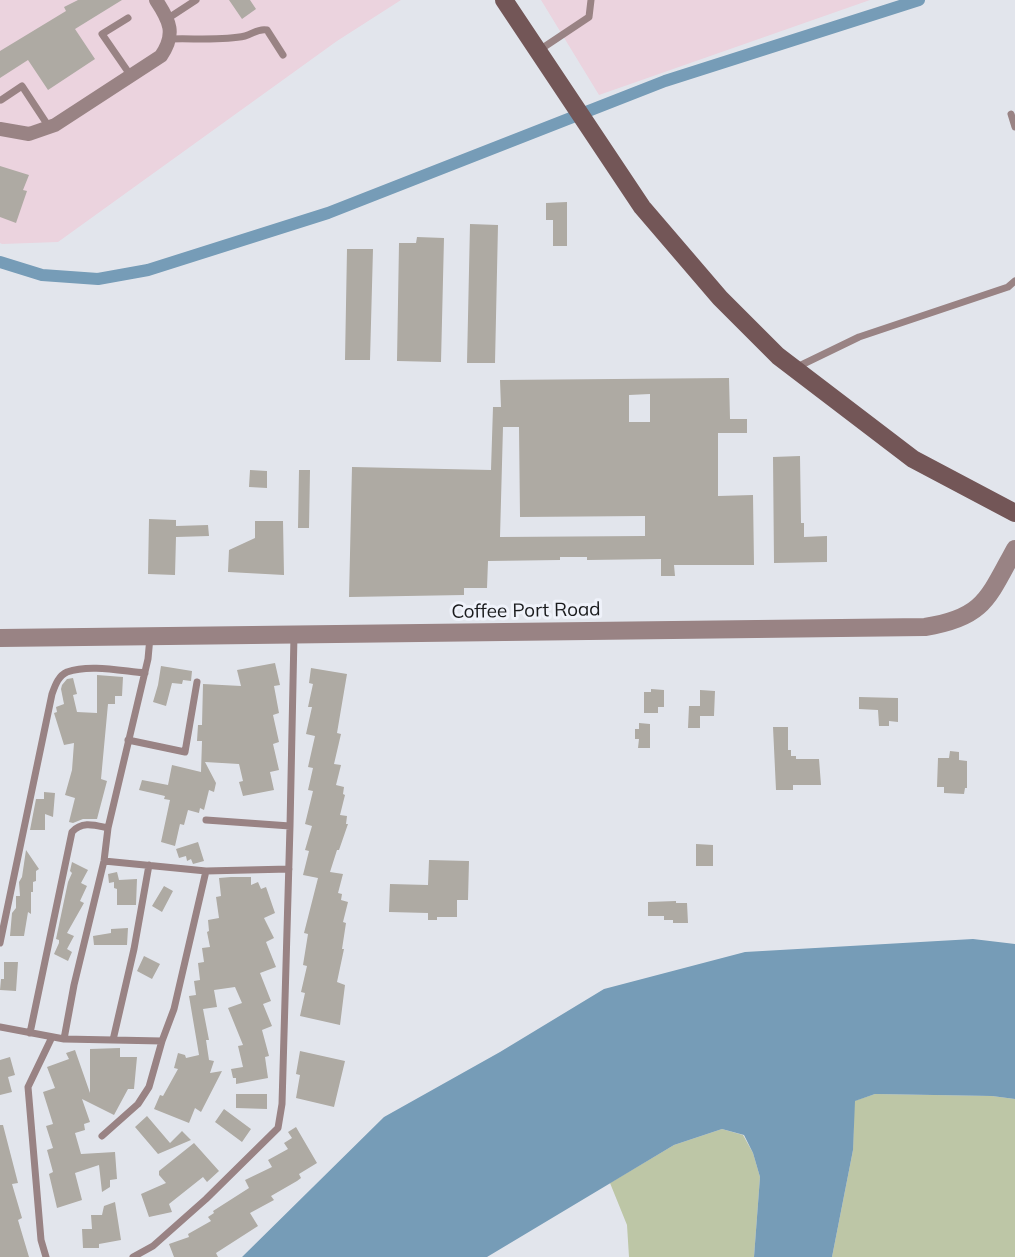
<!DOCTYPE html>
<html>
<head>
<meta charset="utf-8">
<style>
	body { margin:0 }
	canvas { display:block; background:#e2e5ec }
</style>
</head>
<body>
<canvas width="1015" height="1257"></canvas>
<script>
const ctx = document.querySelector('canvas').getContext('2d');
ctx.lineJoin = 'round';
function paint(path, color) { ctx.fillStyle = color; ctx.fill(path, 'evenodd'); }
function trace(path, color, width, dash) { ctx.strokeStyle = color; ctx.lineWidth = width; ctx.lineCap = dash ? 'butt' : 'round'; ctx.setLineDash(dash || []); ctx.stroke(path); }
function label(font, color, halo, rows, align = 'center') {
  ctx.font = font + ' Mulish,sans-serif'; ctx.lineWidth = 6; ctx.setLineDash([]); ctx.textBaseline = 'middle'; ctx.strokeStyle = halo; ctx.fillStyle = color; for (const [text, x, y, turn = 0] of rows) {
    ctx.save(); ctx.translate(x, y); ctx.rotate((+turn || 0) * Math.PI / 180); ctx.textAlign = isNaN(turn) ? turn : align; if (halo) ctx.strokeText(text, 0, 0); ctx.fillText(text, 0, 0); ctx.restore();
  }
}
const commercial = new Path2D(`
	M0,0H401L337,41L58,242L2,244L0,243Z
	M541,0H870L599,95Z`);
const green = new Path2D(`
	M875,1094L992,1096L1015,1099V1257H832L853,1150L854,1101Z
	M722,1129L743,1135L753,1153L760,1177L754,1257H629L627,1225L610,1183L674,1145Z`);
const water = new Path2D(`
	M973,939L1015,944V1099L992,1096L875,1094L855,1101L853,1150L832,1257H754L760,1177L753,1153L744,1135L722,1129L674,1145L487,1257H242L384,1117L500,1052L604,989L745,952Z`);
const canal = new Path2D(`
	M0,262L42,275L98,279L148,270L328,213L665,81L919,0`);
const building = new Path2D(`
	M78,0H122L75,29L95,59L48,90L28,60L0,78V51L66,11L64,7Z
	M229,0H250L256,9L242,19Z
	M0,166L29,175L23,190L27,191L16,223L0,217Z
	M567,202V246H553V220H546V203Z
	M470,224L498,225L495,363H467Z
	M417,237L444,238L441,362L397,361L399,243H416Z
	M347,249H373L370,360H345Z
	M729,378L730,419H747V433H718V496L753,495L754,565H674L675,576H661V559L587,560V557H560V560L488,561L487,588H464V595L349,597L352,467L491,470L493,407H501L500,380ZM650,394V422H629V395ZM503,427H519L520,517L645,516V536L500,537Z
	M800,456L801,523H804V537L827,536V562L774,563L773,457Z
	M250,470L267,471V488L249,487Z
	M299,470H310L309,528H298Z
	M149,519L176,520V526L208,525L209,536L176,537L175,575L148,574Z
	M255,521H283L284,575L228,572L229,550L255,538Z
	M275,663L280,685L274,686L279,713L273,715L279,742L273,744L279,770L270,772L274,790L243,796L239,782L243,781L239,764L205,762L216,783L214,792L209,790L204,810L200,808L199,813L188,810L184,825L180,824L175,846L161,842L170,800L164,799L165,796L139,790L142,780L168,785L172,765L201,772L202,741H197L198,725H202L203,684L241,686L237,670Z
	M161,666L192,671L191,681L183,680L182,684L172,683L166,706L153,702L158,685Z
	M311,668L347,674L337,733L341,734L334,764L341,765L336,785L344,787L343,794L345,795L340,815L347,816L346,824H348L339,850H337L330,872L343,874L338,893L342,894L341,900L348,902L343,922L346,923L342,949H344L337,982L345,985L340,1025L300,1016L305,993L301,992L307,966L303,965L308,934L304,933L318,878L303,875L309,851L305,850L312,826L305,824L313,791L308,790L313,768L308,767L315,736L306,734L312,707H308L313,684L309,683Z
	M97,675L123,677L122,696H115V704H108L101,779L107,781L97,819H83L73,823L69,822L75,798L65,795L72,770L74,743L64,745L54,713L57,712L56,707L64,704L61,689L62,685L67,679L73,678L77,694L73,695L77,712L97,713Z
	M651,689L664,690V707H658V713H644V692H651Z
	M700,690L715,691L714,716H700V728H688L689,706H700Z
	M859,697L898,698V722L889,721V726H879L878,710L859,709Z
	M639,723L650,724V748H638L639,739H635V729H639Z
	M773,727H788V750H791V756H796V759H819L821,785H793V790H776Z
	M950,751L959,752V760L967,761V788H965L964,794L944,793V787H937L938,758H949Z
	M44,792L55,793L53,817L45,814V830H30L36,799H44Z
	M198,842L204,861L193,864L191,859L187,861L186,856L179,858L176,849Z
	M696,844L713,845V866H696Z
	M26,850L39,869L36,871V881L33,882V892H31V914L28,912L24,936H10L12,913L16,908V896H20L19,882L22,877Z
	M429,860L469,861L468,900H457V917H437V920H428V913L389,912L390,884L428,885Z
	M72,862L88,870L81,883L87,886L80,901L84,903L67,933L74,936L67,949L72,952L68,961L54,954L59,943V940L56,939L68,882L72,873L70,871Z
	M117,872L119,880L137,879L136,905H117V889L114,888V882L109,883L108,874Z
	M231,877H251V885L258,882L261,889L266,887L275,913L264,918L274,938L266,942L276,967L260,973L271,1001L263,1004L272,1026L262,1030L269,1056L265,1057L268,1078L236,1084V1078H233L231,1069L243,1067L238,1046L243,1045L228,1008L242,1003L235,987L214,990L217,1007L203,1009L209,1040H206L209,1060L214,1061L210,1073L222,1071L201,1112L195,1108L189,1123L154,1109L160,1095L163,1096L178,1069L174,1068L178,1053L185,1055L186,1058L199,1055L189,996L196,995L194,981L200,980L198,963L204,962L202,948L210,947L207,932L209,931L208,920L219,918L216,897L221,896L219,878Z
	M164,886L173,891L162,912L152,906Z
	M676,901V903H687L688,923H673V920H664V916H648V902Z
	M128,928L127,945H94L93,936L111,933V929Z
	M144,956L160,964L152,979L137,971Z
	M4,962H18L16,991L0,990L1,979H4Z
	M120,1048V1057H137L134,1089H128L114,1115L82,1099L90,1122L84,1124L85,1130L75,1133L81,1154L115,1152L117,1179L110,1180V1187L102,1192L99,1165L75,1173L82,1200L57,1208L49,1174L53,1172L47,1150L53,1148L46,1126L53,1124L43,1092L55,1088L47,1067L69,1059L66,1053L75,1050L90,1093V1049Z
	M300,1051L345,1061L334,1107L296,1098L300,1075L296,1074Z
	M10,1057L15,1075L8,1077L12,1092L0,1095V1060Z
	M236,1094H267V1109L236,1108Z
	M224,1109L251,1129L242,1142L215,1122Z
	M147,1116L170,1143L182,1131L191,1140L158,1154L135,1127Z
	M0,1125H3L18,1183L12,1184L22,1218L18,1220L29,1257H0Z
	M296,1127L317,1163L299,1174L301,1178L297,1181L271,1196L274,1200L250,1213L258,1226L216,1253L218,1257H174L169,1244L189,1237L188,1234L211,1221L208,1217L214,1213L213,1211L249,1188L245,1180L272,1167L268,1160L288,1149L284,1143L292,1138L288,1132Z
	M194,1143L219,1171L207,1182L203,1177L169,1204L172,1212L149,1217L141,1194L166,1183L159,1175V1171Z
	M115,1202L121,1240L99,1244V1248H83L82,1229H92L91,1215H102L104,1206Z`);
const service = new Path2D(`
	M128,18L102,34L131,76
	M167,19L196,0
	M170,39C192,38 223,41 245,36C253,34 258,28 267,30L283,55
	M538,51L589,17L591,0
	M1,100L22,86L49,127
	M1011,114L1015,127
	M795,368L859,337L1008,287L1015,281
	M128,740L185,752L197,682
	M206,820L290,826L294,635
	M206,871L289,869
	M0,943L52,694C55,686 58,676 67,672C90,664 121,671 145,673
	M0,1027L64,1039L74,985L104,861L108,828L148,659L150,637
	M30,1033L72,832C82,821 94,825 108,828
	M64,1039L162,1041L174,1009L206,871L104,861
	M113,1040L134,949L149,865
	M102,1136L138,1104L149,1087L162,1041
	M46,1257L41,1240L28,1087L52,1037
	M133,1257L153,1246L206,1199L278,1128L282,1104L290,826`);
const minor = new Path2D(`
	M0,129L29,134L55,125L161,56C176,34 170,21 156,0`);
const tertiary = new Path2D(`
	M0,638L925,627C984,618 988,598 1015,549`);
const secondary = new Path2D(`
	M504,0L642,207L720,298L778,356L913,459L1015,513`);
const streetNames = [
	["Coffee Port Road",526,611,-1]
];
paint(commercial, '#ebd3de');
paint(green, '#bdc6a6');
paint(water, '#769cb7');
trace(canal, '#769cb7', 12);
paint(building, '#aeaaa3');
trace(service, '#998384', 7);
trace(minor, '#998384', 14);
trace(tertiary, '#998384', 18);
trace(secondary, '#735657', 18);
label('19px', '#1a1b1d', '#eff2fa', streetNames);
</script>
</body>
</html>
